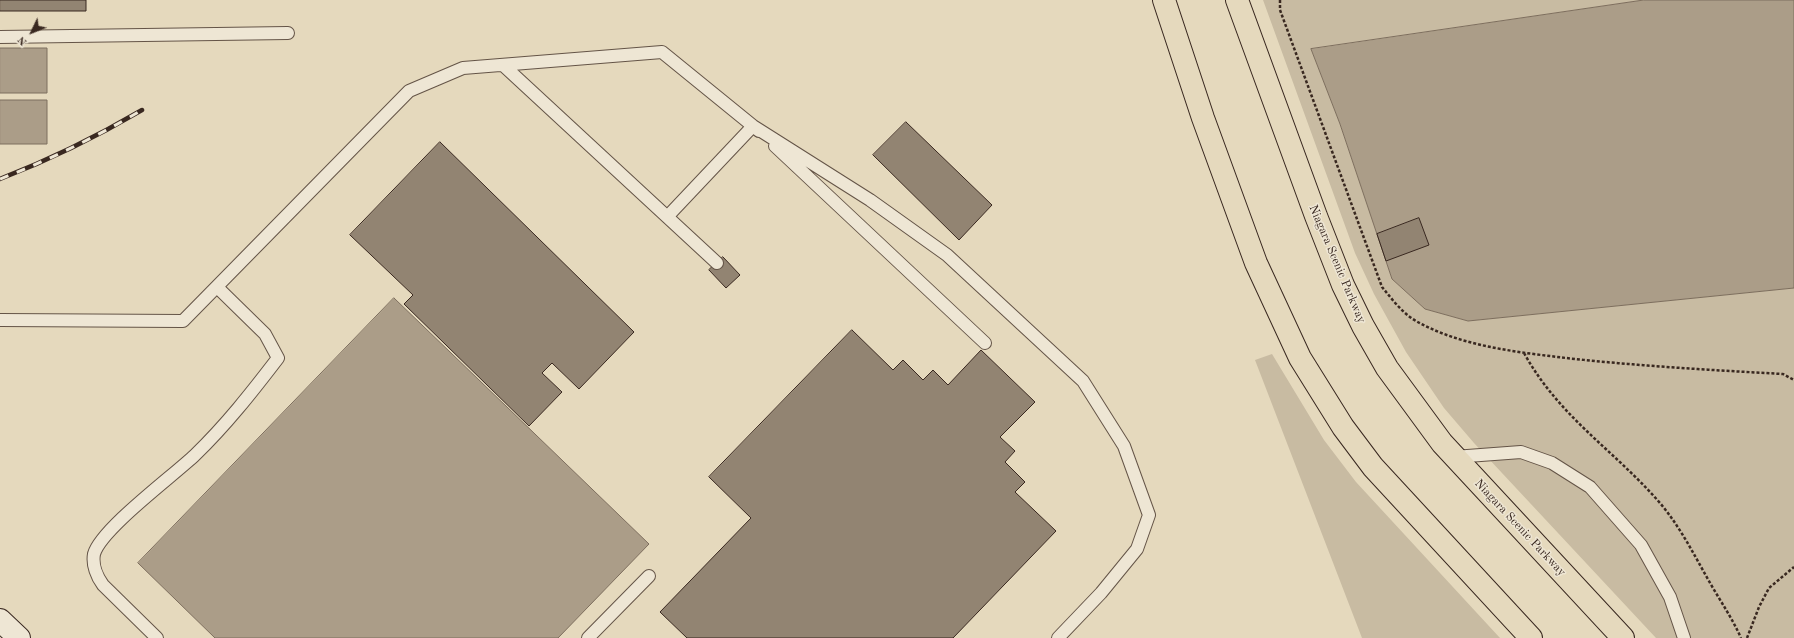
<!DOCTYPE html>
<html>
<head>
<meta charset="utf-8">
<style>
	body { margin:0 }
	#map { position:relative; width:1794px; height:638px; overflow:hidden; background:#e5d9bd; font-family:"Old Standard TT",serif }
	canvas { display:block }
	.north { position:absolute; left:12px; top:12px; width:40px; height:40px; -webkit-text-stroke:3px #eee6d4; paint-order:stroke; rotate:227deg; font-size:11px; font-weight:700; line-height:16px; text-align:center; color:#392820 }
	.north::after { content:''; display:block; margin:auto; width:14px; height:18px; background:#392820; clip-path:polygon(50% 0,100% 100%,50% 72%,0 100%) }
</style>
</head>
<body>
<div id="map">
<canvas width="1794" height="638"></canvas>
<div class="north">N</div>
</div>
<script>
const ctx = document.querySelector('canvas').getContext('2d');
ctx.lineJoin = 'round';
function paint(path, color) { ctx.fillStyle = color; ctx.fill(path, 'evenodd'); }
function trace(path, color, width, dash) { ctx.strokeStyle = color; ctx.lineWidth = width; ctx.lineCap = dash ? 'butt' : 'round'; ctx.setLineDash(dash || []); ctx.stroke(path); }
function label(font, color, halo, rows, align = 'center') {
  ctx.font = font + ' "Old Standard TT",serif'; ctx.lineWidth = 3; ctx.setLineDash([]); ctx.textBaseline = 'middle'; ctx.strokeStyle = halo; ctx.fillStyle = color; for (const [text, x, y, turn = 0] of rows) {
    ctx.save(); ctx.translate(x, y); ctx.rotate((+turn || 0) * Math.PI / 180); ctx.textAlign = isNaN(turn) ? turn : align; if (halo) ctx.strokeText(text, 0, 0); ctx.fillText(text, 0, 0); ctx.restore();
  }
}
const green = new Path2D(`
	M1263,0H1644L1311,49L1340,124L1392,279L1425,309L1468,321L1794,288V638H1656L1474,443L1444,408L1406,352L1374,294L1355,253Z
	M1272,354L1324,440L1356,482L1500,638H1362L1255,360Z`);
const water = new Path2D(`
	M1644,0H1794V288L1468,321L1425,309L1392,279L1340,124L1311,49Z
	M0,48H47V93H0Z
	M0,100H47V144H0Z
	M394,298L649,544L558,638H215L138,563Z`);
const building = new Path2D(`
	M0,0H86V11H0Z
	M906,122L992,205L959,240L873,155Z
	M440,142L634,332L579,389L552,363L542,373L562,392L529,426L404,304L413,295L350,235Z
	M1419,218L1429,245L1386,261L1377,234Z
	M723,257L740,275L726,288L709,270Z
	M852,330L893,370L903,360L923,380L933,370L948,385L981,350L1035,402L1000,437L1015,451L1005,462L1025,482L1015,492L1056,531L953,638H687L660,612L751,518L709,477Z`);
const path = new Path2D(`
	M1280,0V10L1382,287C1392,299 1402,313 1416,321C1460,346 1516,352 1566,358C1638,366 1711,370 1783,374L1794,380
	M1524,353C1560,418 1613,449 1660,503C1682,529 1696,559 1713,588C1723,605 1733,620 1741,638
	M1747,638L1759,607L1769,588L1794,567`);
const service = new Path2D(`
	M0,37L288,33
	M503,65L717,263
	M775,146L985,343
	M667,217L753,126L759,131
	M0,320L183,321L409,91L463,68L662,52L753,126L870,200L947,255L1083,381L1124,446L1149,515L1137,549L1101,593L1058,638
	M1454,457L1521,452L1552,463L1590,487L1641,545L1670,597L1684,638
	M157,638L103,585C97,577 92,565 94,554C101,529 173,476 195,455C226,425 252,392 278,358L265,334L217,287
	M588,638L649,576`);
const secondary = new Path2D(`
	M0,620L19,638`);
const trunk = new Path2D(`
	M1164,0L1203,118L1256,263L1300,358L1343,427L1373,467L1531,638
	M1237,0L1316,216L1343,285L1363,326L1387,368L1442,443L1623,638`);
const rail = new Path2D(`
	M0,179C49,160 96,137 142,110`);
const streetNames = [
	["Niagara Scenic Parkway",1337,264,67],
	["Niagara Scenic Parkway",1520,528,47]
];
paint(green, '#c8bba2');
paint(water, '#ab9d88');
trace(water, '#7d6e5e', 1);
paint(building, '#928472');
trace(building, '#392820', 1);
trace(service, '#645447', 14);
trace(secondary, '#392820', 24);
trace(trunk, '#392820', 24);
trace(path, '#392820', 2.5, [3, 2]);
trace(service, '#eee6d4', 12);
trace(secondary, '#eee6d4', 22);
trace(trunk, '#e5d9bd', 22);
trace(rail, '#392820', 4.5);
trace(rail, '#eee6d4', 3, [9]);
label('12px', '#392820', '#eee6d4', streetNames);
</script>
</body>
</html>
